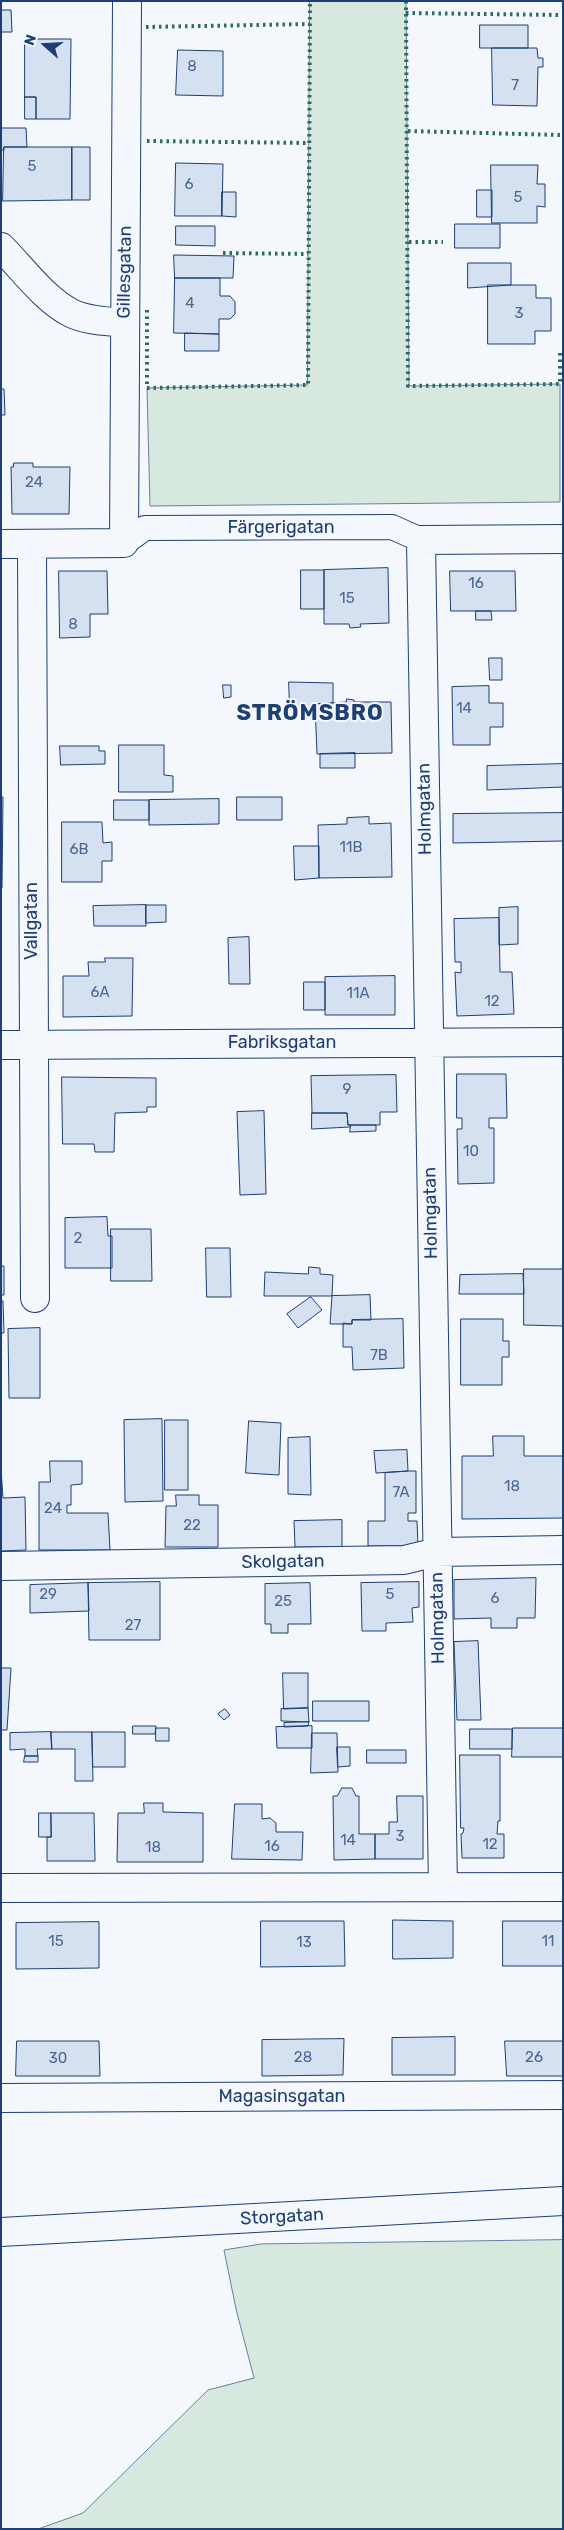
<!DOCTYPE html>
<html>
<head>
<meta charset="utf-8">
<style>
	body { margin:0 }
	#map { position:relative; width:564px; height:2530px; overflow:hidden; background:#f4f7fb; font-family:Rubik,sans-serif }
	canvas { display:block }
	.frame { position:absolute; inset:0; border:2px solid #1d3f73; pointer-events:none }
	.north { position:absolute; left:20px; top:20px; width:50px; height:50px; -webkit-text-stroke:4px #f4f7fb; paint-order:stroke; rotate:289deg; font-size:14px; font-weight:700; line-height:20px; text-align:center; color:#1d3f73 }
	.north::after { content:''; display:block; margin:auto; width:18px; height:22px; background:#1d3f73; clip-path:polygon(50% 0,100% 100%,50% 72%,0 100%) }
</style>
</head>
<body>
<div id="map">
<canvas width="564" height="2530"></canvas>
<div class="frame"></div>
<div class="north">N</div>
</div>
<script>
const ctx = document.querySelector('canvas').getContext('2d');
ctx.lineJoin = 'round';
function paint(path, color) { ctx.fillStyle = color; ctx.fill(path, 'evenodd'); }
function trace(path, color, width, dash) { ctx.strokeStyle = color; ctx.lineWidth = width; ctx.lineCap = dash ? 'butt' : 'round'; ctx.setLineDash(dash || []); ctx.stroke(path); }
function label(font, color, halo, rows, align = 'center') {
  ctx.font = font + ' Rubik,sans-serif'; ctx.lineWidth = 4; ctx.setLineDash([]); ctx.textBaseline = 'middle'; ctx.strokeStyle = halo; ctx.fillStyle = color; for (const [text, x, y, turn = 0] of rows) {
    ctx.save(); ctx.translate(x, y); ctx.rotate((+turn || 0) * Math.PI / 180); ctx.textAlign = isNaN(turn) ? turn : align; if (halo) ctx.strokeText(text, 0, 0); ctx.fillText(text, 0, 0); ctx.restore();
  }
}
const green = new Path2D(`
	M310,1H406L409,386L560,384V502L150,506L147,388L307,385Z
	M563,2240V2529H38L83,2513L208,2390L254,2378L236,2309L224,2250L261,2244Z`);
const building = new Path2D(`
	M1,10H11L12,32H1Z
	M480,25H528V48H480Z
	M25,39H71L70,119H36V97H25Z
	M492,48H537L538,58H543V67H538L537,106L493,105Z
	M178,50L223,51V96L176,95Z
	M25,97H36V119H25Z
	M1,128H26L27,147H4V150H1Z
	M4,147H72V200L3,201Z
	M72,147H90V200H72Z
	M176,163L223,164L222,216H175Z
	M491,165H538L537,184H545V207L537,206V223H492Z
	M477,190H492V217H477Z
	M222,192H236V217L222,216Z
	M455,224H500V248H455Z
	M176,226H215V246L176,245Z
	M174,255L234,256L233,278H175Z
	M468,263H511V285L468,288Z
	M175,278H220V296H230L235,302V314L230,319H219V334L174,333Z
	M488,285H536V298H551V331H535V344H488Z
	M185,333L219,334V351H185Z
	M1,389H4L5,415H1Z
	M14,463H33V467H70L69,514H12L11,467H13Z
	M388,568L389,623L360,624L361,627L350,628L349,624H324V570Z
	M301,570H324V609H301Z
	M59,571H107L108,614H90V637L60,638Z
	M450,571H515L516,611H451Z
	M476,611H491L492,620H476Z
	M489,658H502V680H490Z
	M289,682L333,683V703L315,704L316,708L290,709Z
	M223,685H231V697L224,698Z
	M489,686V703H503V727H490V745H453L452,687Z
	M347,699L354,700V702H391L392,753L317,754L315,704L346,702Z
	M119,745H164V775L173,776V792H119Z
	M60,746H99V751H105V764L61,765Z
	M355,753V768H320V754Z
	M563,764V787L487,790V766Z
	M1,797H3L2,888H1Z
	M237,797H282V820H237Z
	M219,799V824L149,825V800Z
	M114,800H149V820H114Z
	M563,813V841L453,843V814Z
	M369,817V824L391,823L392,877L319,878L318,825L347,824V818Z
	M62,822H102L103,843L112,842V861H102V882H62Z
	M294,846H319V878L295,880Z
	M146,905V926H94L93,906Z
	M146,905H166V922L146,923Z
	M518,907V944L499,945V908Z
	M499,918L500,972H512L514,1014L457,1016L455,972L461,973V962H455L454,919Z
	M249,937L250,984H229L228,938Z
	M105,958H133L132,1016L63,1017V976H89L88,962H105Z
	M395,976V1015H325V977Z
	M304,982H325V1010H304Z
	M457,1074H506L507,1118H489V1128H494V1183L458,1184L457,1129H462V1118H457Z
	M396,1075L397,1112H380V1125H348L347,1113H312L311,1076Z
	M62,1077L156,1078V1107H147V1112L115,1113L114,1152H95L94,1144H63Z
	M264,1111L266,1194L240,1195L237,1112Z
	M312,1113H347L348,1125H351L350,1127L312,1129Z
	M351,1125H376V1131L350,1132Z
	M107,1217L108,1236H112V1268H65V1218Z
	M111,1229H151L152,1281H111Z
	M206,1248H230L231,1297H207Z
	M1,1266H4V1295H1Z
	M309,1267L320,1268V1274L333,1275L332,1296H264L265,1272L308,1274Z
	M524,1269H563V1326L524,1325Z
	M523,1274L524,1294H459L460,1275Z
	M370,1295L371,1320H352V1324H330L332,1296Z
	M311,1297L322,1310L298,1328L287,1314Z
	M1,1301H3L4,1333H1Z
	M403,1319L404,1368L353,1370L352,1347H343V1323L352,1324V1320Z
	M461,1319H503V1341H509V1357H502V1385H461Z
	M40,1328V1398H9L8,1329Z
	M162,1419L163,1501L125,1502L124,1420Z
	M165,1420H188V1490H165Z
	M249,1421L281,1423L279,1475L246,1473Z
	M493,1436H524V1456H563V1518L462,1519V1456H493Z
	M310,1437L311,1495L288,1494V1438Z
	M407,1450L408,1471L376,1473L374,1451Z
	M50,1461H82V1484L71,1485V1505H67V1513H108L110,1550H39V1482H50Z
	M1,1469L3,1498L25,1497L26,1550L1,1551Z
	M408,1471H416V1513H408V1521H417L418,1546H368V1521H385V1473Z
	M176,1495H199V1505H218V1547H165L166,1506H176Z
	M342,1520V1547H295L294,1521Z
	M536,1578L535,1618H517V1628H491V1618L454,1619V1580Z
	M160,1582V1640H89L88,1583Z
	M419,1582V1607L412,1608L413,1622L386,1623V1631H362L361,1583Z
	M88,1583L89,1611L30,1613V1585Z
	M310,1583L311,1624H288V1633H271V1624H265V1584Z
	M478,1641L481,1720H457L454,1642Z
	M1,1668H11L7,1730H1Z
	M283,1673H308V1708L284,1709Z
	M313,1701H369V1721H313Z
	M308,1708L309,1722L281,1721V1709Z
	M225,1709L230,1715L224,1720L218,1714Z
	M309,1722L308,1726L284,1727V1723Z
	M133,1726H156L155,1734H133Z
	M312,1726V1748H277L276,1727Z
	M156,1728H169V1741H156Z
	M513,1728H563V1757H512Z
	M470,1729H512V1749H470Z
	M51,1732L52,1749H37L38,1756H25V1749L10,1750V1733Z
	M51,1732H92L93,1781H75V1749H52Z
	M92,1732H125V1767H93Z
	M312,1733H337L338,1772L311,1773Z
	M337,1747H350V1766L338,1767Z
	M367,1750H406V1763H367Z
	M460,1755H500V1821H498L497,1834H504V1858H462L461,1834L463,1833L464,1828H461Z
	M25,1756H38V1762H24Z
	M342,1788H352L356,1796H359V1834H375V1859L334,1860L333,1796H337Z
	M397,1796H423V1859H375V1834H389V1822H397Z
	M144,1803H163V1812L203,1813V1862H117L118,1813H144Z
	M235,1804H262V1819L270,1818L276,1823V1832H303L302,1860L232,1859Z
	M39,1813H51V1837H39Z
	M51,1813H94L95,1861H47V1837H51Z
	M393,1920L453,1921V1958L393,1959Z
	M261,1921H344L345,1966L261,1967Z
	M503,1921H563V1966H503Z
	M99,1922V1968L16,1969V1923Z
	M455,2037V2075H392V2038Z
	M344,2039L343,2075L262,2076V2040Z
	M17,2041H99L100,2076H16Z
	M505,2041H563V2076H507Z`);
const pedestrian = new Path2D(`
	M124,543L145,528L392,527L421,540`);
const minor = new Path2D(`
	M1,247C23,269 44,299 71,313C87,321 107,321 124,323
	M1,544L124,543L127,1
	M32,544L35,1298
	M1,1045L563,1042
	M1,1566L404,1560L437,1552L563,1550
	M443,1887L421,540L563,539
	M1,1888L563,1887
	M1,2098L563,2095`);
const tertiary = new Path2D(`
	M1,2232L563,2201`);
const hedge = new Path2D(`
	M406,1L408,386L560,384V349
	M406,13L561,15
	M146,27L310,24
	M408,131L560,135
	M147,141L309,143
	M409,242H443
	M223,253L308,254
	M147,310V388L308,385L310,1`);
const numberNames = [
	["8",192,67],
	["7",515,86],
	["5",32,167],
	["6",189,185],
	["5",518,198],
	["4",190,304],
	["3",519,314],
	["24",34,483],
	["16",476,584],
	["15",347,599],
	["8",73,625],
	["14",464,709],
	["11B",351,848],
	["6B",79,850],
	["6A",100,993],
	["11A",358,994],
	["12",492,1002],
	["9",347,1090],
	["10",471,1152],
	["2",78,1239],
	["7B",379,1356],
	["18",512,1487],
	["7A",401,1493],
	["24",53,1509],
	["22",192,1526],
	["29",48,1595],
	["5",390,1595],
	["6",495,1599],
	["25",283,1602],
	["27",133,1626],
	["3",400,1837],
	["14",348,1841],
	["12",490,1845],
	["16",272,1847],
	["18",153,1848],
	["15",56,1942],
	["11",548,1942],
	["13",304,1943],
	["28",303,2058],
	["26",534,2058],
	["30",58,2059]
];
const streetNames = [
	["Gillesgatan",125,272,-89],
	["Färgerigatan",281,528],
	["Holmgatan",425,809,-91],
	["Vallgatan",32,921,-90],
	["Fabriksgatan",282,1043],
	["Holmgatan",431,1213,-91],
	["Skolgatan",283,1562,-1],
	["Holmgatan",438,1618,-91],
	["Magasinsgatan",282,2097],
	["Storgatan",282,2217,-3]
];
const districtNames = [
	["STRÖMSBRO",310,714]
];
paint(green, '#d7e8df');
trace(green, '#687fa3', 1);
paint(building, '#d5e0f0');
trace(building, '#1d3f73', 1);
trace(pedestrian, '#1d3f73', 26);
trace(minor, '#1d3f73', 30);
trace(tertiary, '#1d3f73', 30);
trace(pedestrian, '#f4f7fb', 24);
trace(minor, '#f4f7fb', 28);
trace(tertiary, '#f4f7fb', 28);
trace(hedge, '#2c6c60', 4, [2.5, 4]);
label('15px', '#4b6792', null, numberNames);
label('18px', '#1d3f73', '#f4f7fb', streetNames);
ctx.letterSpacing = '1px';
label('bold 22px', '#1d3f73', '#f4f7fb', districtNames);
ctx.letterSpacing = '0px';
</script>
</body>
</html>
